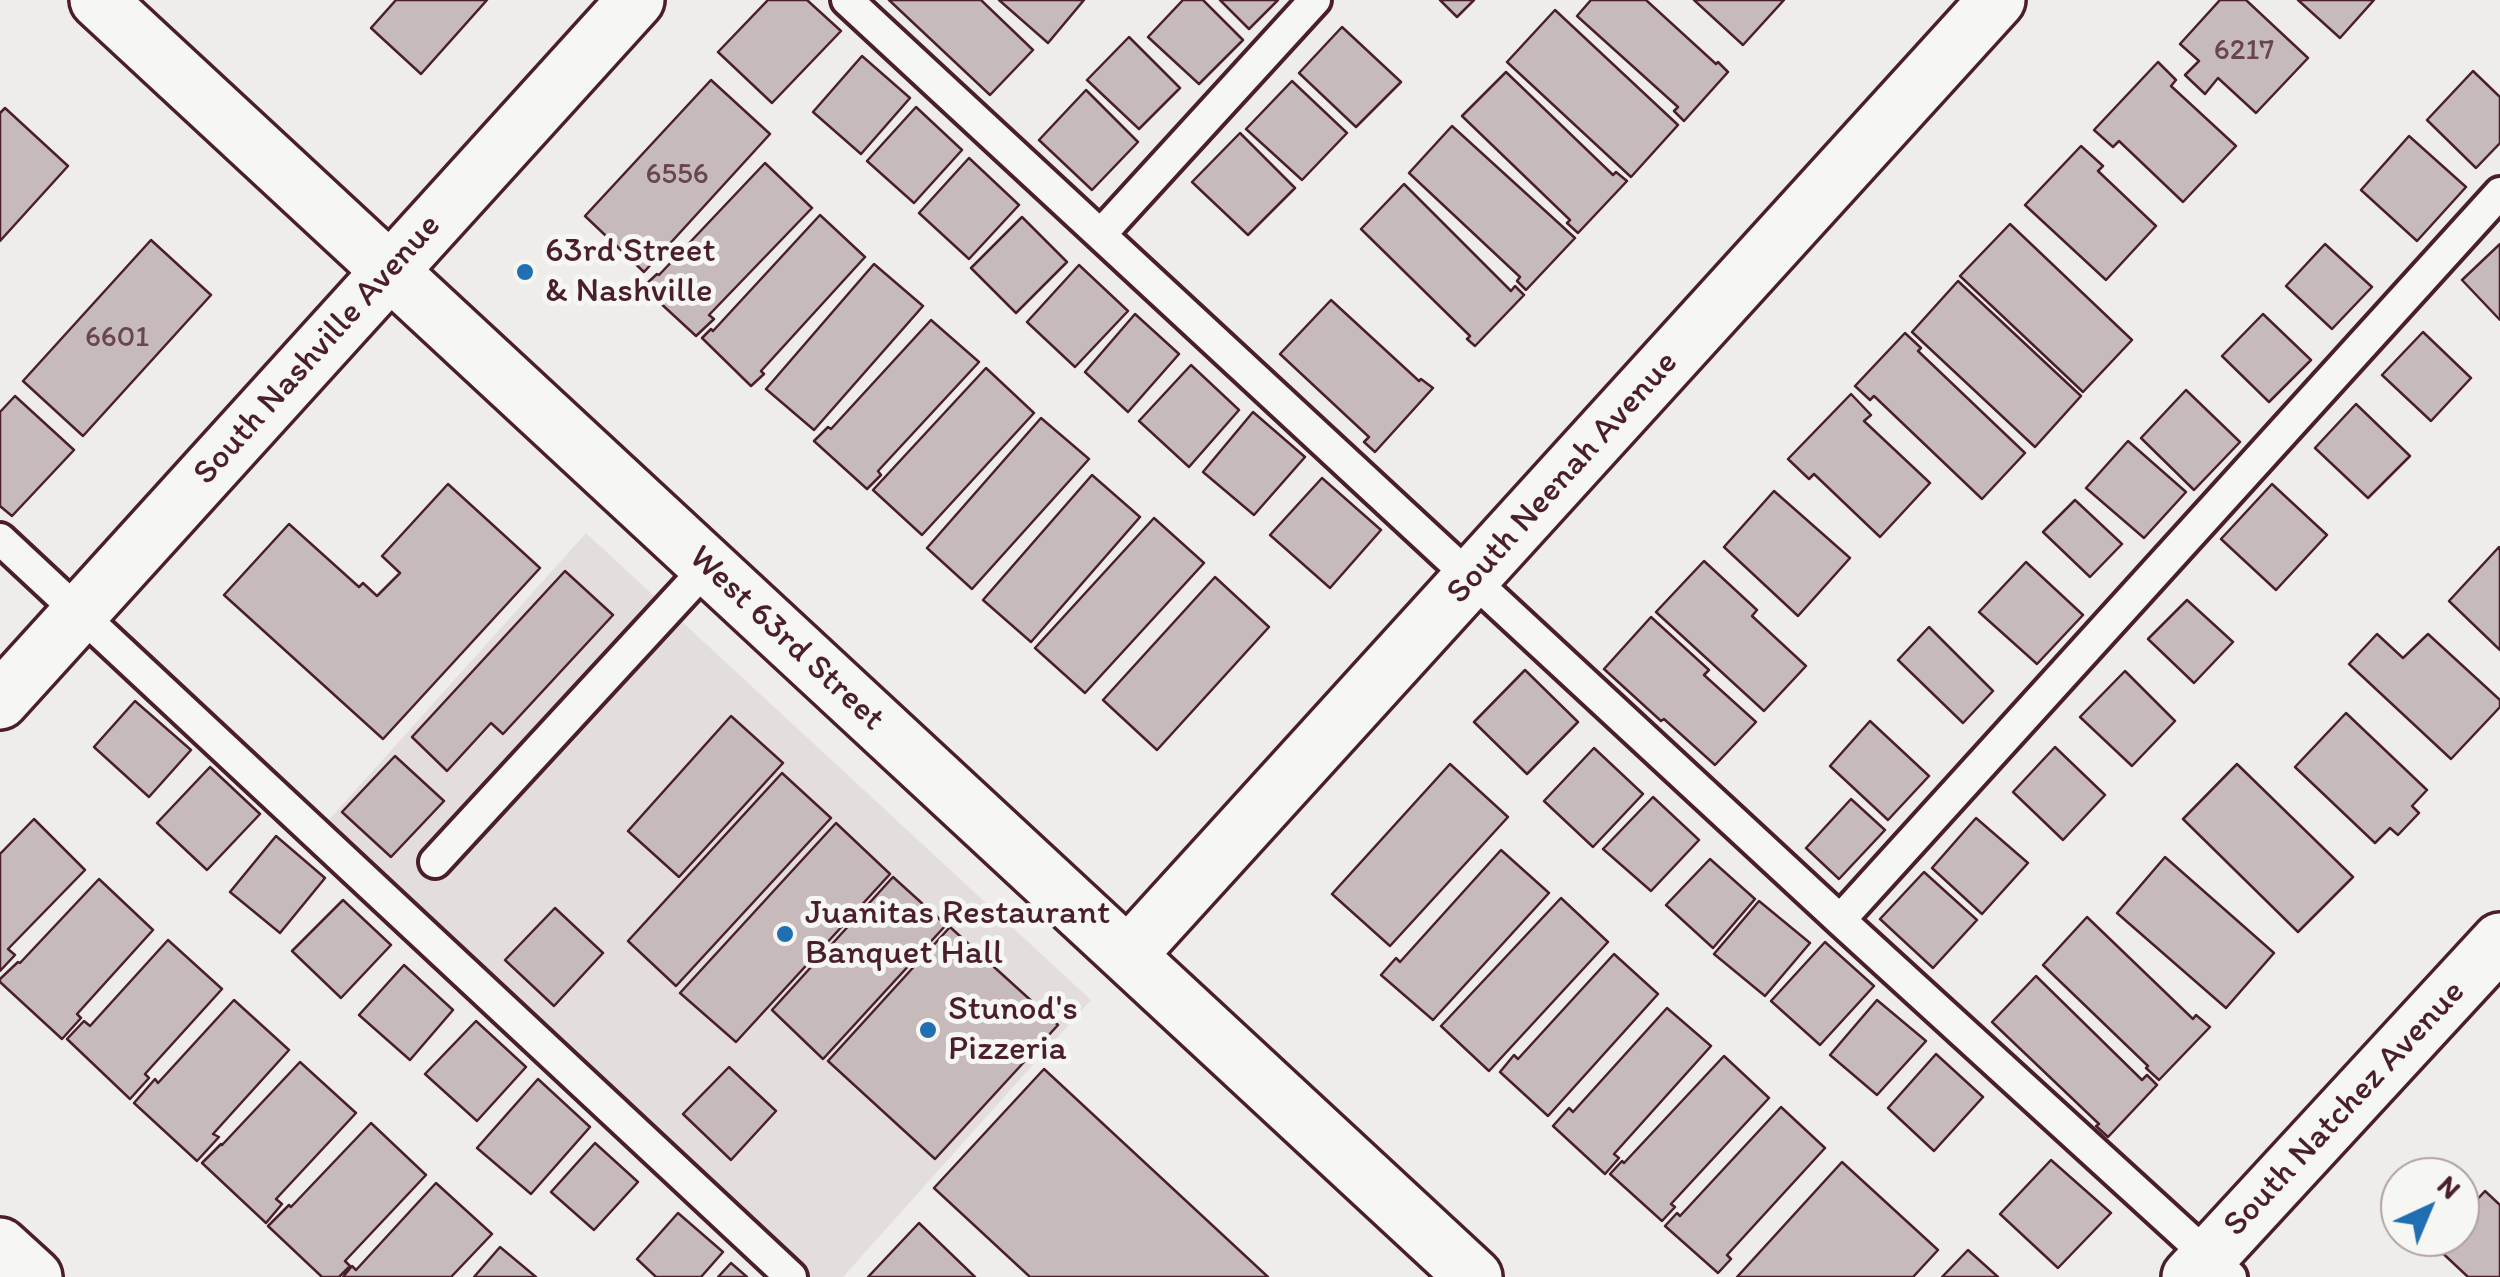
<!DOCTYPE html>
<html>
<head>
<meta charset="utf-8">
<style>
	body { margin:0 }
	#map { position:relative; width:2500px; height:1277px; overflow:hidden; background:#efedea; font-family:Itim,sans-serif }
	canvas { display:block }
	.north { position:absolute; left:2380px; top:1157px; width:100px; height:100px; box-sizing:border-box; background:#f6f6f2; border:2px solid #b1a0a2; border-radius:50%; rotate:44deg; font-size:28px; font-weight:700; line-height:40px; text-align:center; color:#4a1f2b }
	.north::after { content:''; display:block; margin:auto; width:35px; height:45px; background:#1f6fb2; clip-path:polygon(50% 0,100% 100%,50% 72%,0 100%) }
</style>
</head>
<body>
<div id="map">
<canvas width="2500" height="1277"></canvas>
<div class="north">N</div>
</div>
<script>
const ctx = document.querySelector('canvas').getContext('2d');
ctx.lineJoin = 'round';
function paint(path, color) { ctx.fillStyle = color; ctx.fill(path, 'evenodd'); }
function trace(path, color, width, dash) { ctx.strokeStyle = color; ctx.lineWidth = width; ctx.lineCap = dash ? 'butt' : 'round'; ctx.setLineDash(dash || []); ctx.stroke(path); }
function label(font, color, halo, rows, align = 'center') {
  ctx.font = font + ' Itim,sans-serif'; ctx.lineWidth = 10; ctx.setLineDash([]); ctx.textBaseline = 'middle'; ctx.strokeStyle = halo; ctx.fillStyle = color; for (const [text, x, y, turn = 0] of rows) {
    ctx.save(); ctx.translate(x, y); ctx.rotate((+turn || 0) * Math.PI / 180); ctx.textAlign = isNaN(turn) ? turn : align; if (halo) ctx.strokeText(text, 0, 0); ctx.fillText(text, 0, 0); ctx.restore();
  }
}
const built = new Path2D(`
	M586,533L1091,1000L843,1277H809L326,823Z`);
const building = new Path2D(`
	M396,0H487L421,74L371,28Z
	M768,0H807L841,31L772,103L718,52Z
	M889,0H981L1033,50L990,95Z
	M999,0H1084L1048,43Z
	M1183,0H1203L1243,40L1199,84L1148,37Z
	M1220,0H1278L1249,29Z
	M1440,0H1474L1457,17Z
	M1591,0H1646L1716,64L1718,62L1728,72L1684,121L1674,111L1678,107L1577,16Z
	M1694,0H1784L1743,45Z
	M2220,0H2246L2308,58L2256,113L2218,78L2205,94L2185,75L2199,61L2180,44Z
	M2298,0H2374L2340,38Z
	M1555,10L1678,125L1631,177L1507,62Z
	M1342,27L1401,82L1356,127L1299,73Z
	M1129,37L1180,88L1139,129L1087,80Z
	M862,56L910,98L861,154L813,112Z
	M2158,62L2176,80L2171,86L2236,146L2183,202L2119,141L2113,147L2094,130Z
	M2473,71L2500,97V143L2476,168L2427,120Z
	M1506,72L1613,175L1616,172L1627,181L1578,233L1567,223L1570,220L1462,116Z
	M711,80L770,134L644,272L585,216Z
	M1292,81L1347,133L1302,180L1246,129Z
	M1086,90L1138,142L1092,190L1039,140Z
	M916,107L962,150L914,203L867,161Z
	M5,108L68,166L0,241V113Z
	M1452,126L1575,238L1526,290L1517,281L1520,277L1409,173Z
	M1240,133L1295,188L1248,235L1192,182Z
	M2409,136L2466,187L2417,241L2361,190Z
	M2081,146L2103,166L2098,171L2156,226L2106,280L2025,205Z
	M969,158L1019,205L969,259L919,213Z
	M765,163L812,208L709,315L714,319L696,336L643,287L657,274L659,275Z
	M1404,184L1511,291L1515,286L1524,295L1475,346L1467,339L1470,336L1361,229Z
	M820,215L865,257L761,371L764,374L751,386L702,338L711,329L713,331Z
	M1022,217L1067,262L1016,313L971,268Z
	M2010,224L2132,340L2083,392L1960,276Z
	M151,240L211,295L83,436L23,381Z
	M2325,244L2372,287L2332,329L2286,286Z
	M2500,244V320L2462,280Z
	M874,264L923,306L814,430L766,389Z
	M1079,265L1128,311L1075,367L1027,322Z
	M1958,281L2081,396L2035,447L1912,332Z
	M1331,300L1419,381L1421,379L1433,388L1375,452L1364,442L1369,437L1280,354Z
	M1135,314L1179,354L1128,412L1085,372Z
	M2263,314L2311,360L2269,402L2222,356Z
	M931,320L979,362L878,471L881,475L867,489L814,441L828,427L831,429Z
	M2423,332L2471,378L2431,421L2382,375Z
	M1905,333L1921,348L1918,351L2025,453L1982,499L1874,396L1870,400L1855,386Z
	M1191,365L1239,410L1189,467L1139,421Z
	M986,368L1034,413L922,535L873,490Z
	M2186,390L2240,442L2194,490L2141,438Z
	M1851,394L1871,415L1864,421L1930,483L1880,537L1814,474L1809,479L1788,459Z
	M15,396L74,450L12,516L0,506V412Z
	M2356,404L2410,456L2368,498L2315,448Z
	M1253,412L1305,457L1254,515L1203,472Z
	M1041,418L1089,459L972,589L927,548Z
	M2128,441L2186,492L2144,538L2086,488Z
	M1092,475L1140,517L1031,642L983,600Z
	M1322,478L1381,530L1330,588L1270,535Z
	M448,484L540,568L383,739L224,595L289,524L359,587L363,583L377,596L400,573L382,556Z
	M2272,484L2327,535L2276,590L2221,539Z
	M1774,491L1850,558L1798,616L1724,547Z
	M2075,500L2122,544L2090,577L2043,532Z
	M1154,518L1204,563L1085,693L1035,648Z
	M2499,547L2500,548V650L2449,601Z
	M1704,561L1757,610L1752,616L1806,666L1764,711L1656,612Z
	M2026,562L2083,615L2037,664L1979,612Z
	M565,571L613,615L503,734L491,723L447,771L412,737Z
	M1215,577L1269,627L1157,750L1103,700Z
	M2187,600L2233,642L2194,683L2148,639Z
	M1651,617L1709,670L1704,675L1756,722L1715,765L1664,719L1661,721L1604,669Z
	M1929,627L1993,691L1963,723L1898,660Z
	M2377,634L2403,658L2428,634L2500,700V707L2451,759L2349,664Z
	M1525,670L1578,722L1527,774L1474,722Z
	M2125,671L2175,721L2132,766L2080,717Z
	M135,701L191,750L149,797L94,747Z
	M2346,713L2427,790L2412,806L2419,813L2398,835L2390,828L2375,843L2295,767Z
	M731,716L783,763L679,877L628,831Z
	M1870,721L1929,776L1888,820L1830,766Z
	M2055,747L2105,795L2063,840L2013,792Z
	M1594,748L1643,794L1593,847L1544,801Z
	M395,756L444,801L391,857L342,812Z
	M1450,764L1508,817L1390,946L1332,894Z
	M2237,764L2353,877L2298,932L2183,819Z
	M210,767L260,814L207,870L157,823Z
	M782,773L831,818L676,986L628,941Z
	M1653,797L1699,840L1651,891L1603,849Z
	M1851,799L1885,830L1839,879L1806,848Z
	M1976,818L2028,863L1982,914L1932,868Z
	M34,819L85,870L8,949L15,955L0,971V854Z
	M836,823L890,874L736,1042L680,993Z
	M276,836L325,878L280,933L230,892Z
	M1501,850L1549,893L1433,1020L1381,975L1396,958L1400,962Z
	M2165,857L2274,953L2226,1008L2117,913Z
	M1710,859L1755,899L1713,948L1666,905Z
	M1924,872L1977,920L1933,968L1880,919Z
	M893,877L946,925L823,1059L772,1010Z
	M99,879L153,930L77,1014L81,1018L62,1039L0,982V979L18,962L20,963Z
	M1561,898L1608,942L1489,1071L1441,1026Z
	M343,900L391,945L341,998L292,951Z
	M1759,901L1810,943L1765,996L1714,954Z
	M555,908L603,953L554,1006L505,960Z
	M2087,917L2193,1019L2196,1015L2210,1027L2159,1080L2146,1068L2148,1066L2043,965Z
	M950,927L1058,1025L935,1159L828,1061Z
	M168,940L222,989L145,1074L149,1078L130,1099L67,1039L84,1021L90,1026Z
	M1825,942L1874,986L1820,1045L1771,1001Z
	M1614,954L1658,994L1548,1116L1500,1072L1514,1055L1518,1059Z
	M404,965L453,1010L410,1060L359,1015Z
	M2036,976L2142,1080L2147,1075L2157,1085L2108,1137L2096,1126L2099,1124L1992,1022Z
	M234,1000L289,1050L213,1134L219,1137L197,1161L134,1103L155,1079L158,1083Z
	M1877,1000L1926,1041L1877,1095L1830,1055Z
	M1667,1008L1711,1046L1614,1154L1619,1158L1605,1174L1553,1126L1569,1108L1573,1112Z
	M476,1021L526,1067L477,1121L425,1074Z
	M1936,1054L1983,1097L1934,1151L1888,1108Z
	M1724,1056L1769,1098L1671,1204L1675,1207L1662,1221L1610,1174L1622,1161L1624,1163Z
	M300,1062L356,1113L276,1199L282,1204L266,1223L202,1163L221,1144L222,1145Z
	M729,1067L776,1111L731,1160L683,1114Z
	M1044,1069L1268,1277H1030L934,1188Z
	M538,1079L590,1127L531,1194L477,1148Z
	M1781,1107L1825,1148L1727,1255L1731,1259L1718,1273L1665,1226L1677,1213L1680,1216Z
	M371,1123L426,1175L345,1261L350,1266L339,1277H322L268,1226L289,1205L291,1207Z
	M595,1143L638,1182L594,1230L551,1192Z
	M2051,1160L2111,1213L2058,1268L2000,1214Z
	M1842,1162L1938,1250L1913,1277H1737Z
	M436,1183L492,1234L451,1277H343L352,1266L356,1270Z
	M2485,1191L2500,1205V1277H2468L2435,1246L2443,1237H2460V1218Z
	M678,1213L723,1252L701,1277H656L637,1259Z
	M919,1223L975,1277H868Z
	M500,1247L536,1277H474Z
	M1968,1250L1998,1277H1942Z
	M731,1263L747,1277H718Z`);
const lane = new Path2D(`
	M847,0L1840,920L2231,1277
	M1101,234L1315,0
	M0,539L791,1277
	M435,862L708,566
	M1840,920L2500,193`);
const street = new Path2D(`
	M0,701L636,0
	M1128,955L1997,0
	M0,1246L34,1277
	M2190,1277L2500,941`);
const secondary = new Path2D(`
	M98,0L1474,1277`);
const markers = [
	[525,272,10,"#1f6fb2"],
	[785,934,10,"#1f6fb2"],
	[928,1030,10,"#1f6fb2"]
];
const numberNames = [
	["6217",2244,51],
	["6556",677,175],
	["6601",117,338]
];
const poiNames = [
	["63rd Street",545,252],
	["& Nashville",545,292],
	["Juanitas Restaurant",805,914],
	["Banquet Hall",805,954],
	["Stunod's",948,1010],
	["Pizzeria",948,1050]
];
const streetNames = [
	["South Nashville Avenue",318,350,-48],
	["South Neenah Avenue",1563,478,-48],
	["West 63rd Street",786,639,43],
	["South Natchez Avenue",2345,1109,-47]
];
paint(built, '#e3dedc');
paint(building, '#c6babb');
trace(building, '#4a1f2b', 2.5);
trace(lane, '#4a1f2b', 38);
trace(street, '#4a1f2b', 62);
trace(secondary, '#4a1f2b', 62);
trace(lane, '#f6f6f2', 30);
trace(street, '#f6f6f2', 55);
trace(secondary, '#f6f6f2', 55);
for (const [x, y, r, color] of markers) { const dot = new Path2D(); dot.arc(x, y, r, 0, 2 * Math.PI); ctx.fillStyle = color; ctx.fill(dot); trace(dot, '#f6f6f2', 4); }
label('30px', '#69464f', null, numberNames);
label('35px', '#4a1f2b', '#f6f6f2', poiNames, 'left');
label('35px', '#4a1f2b', '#f6f6f2', streetNames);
</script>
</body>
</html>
